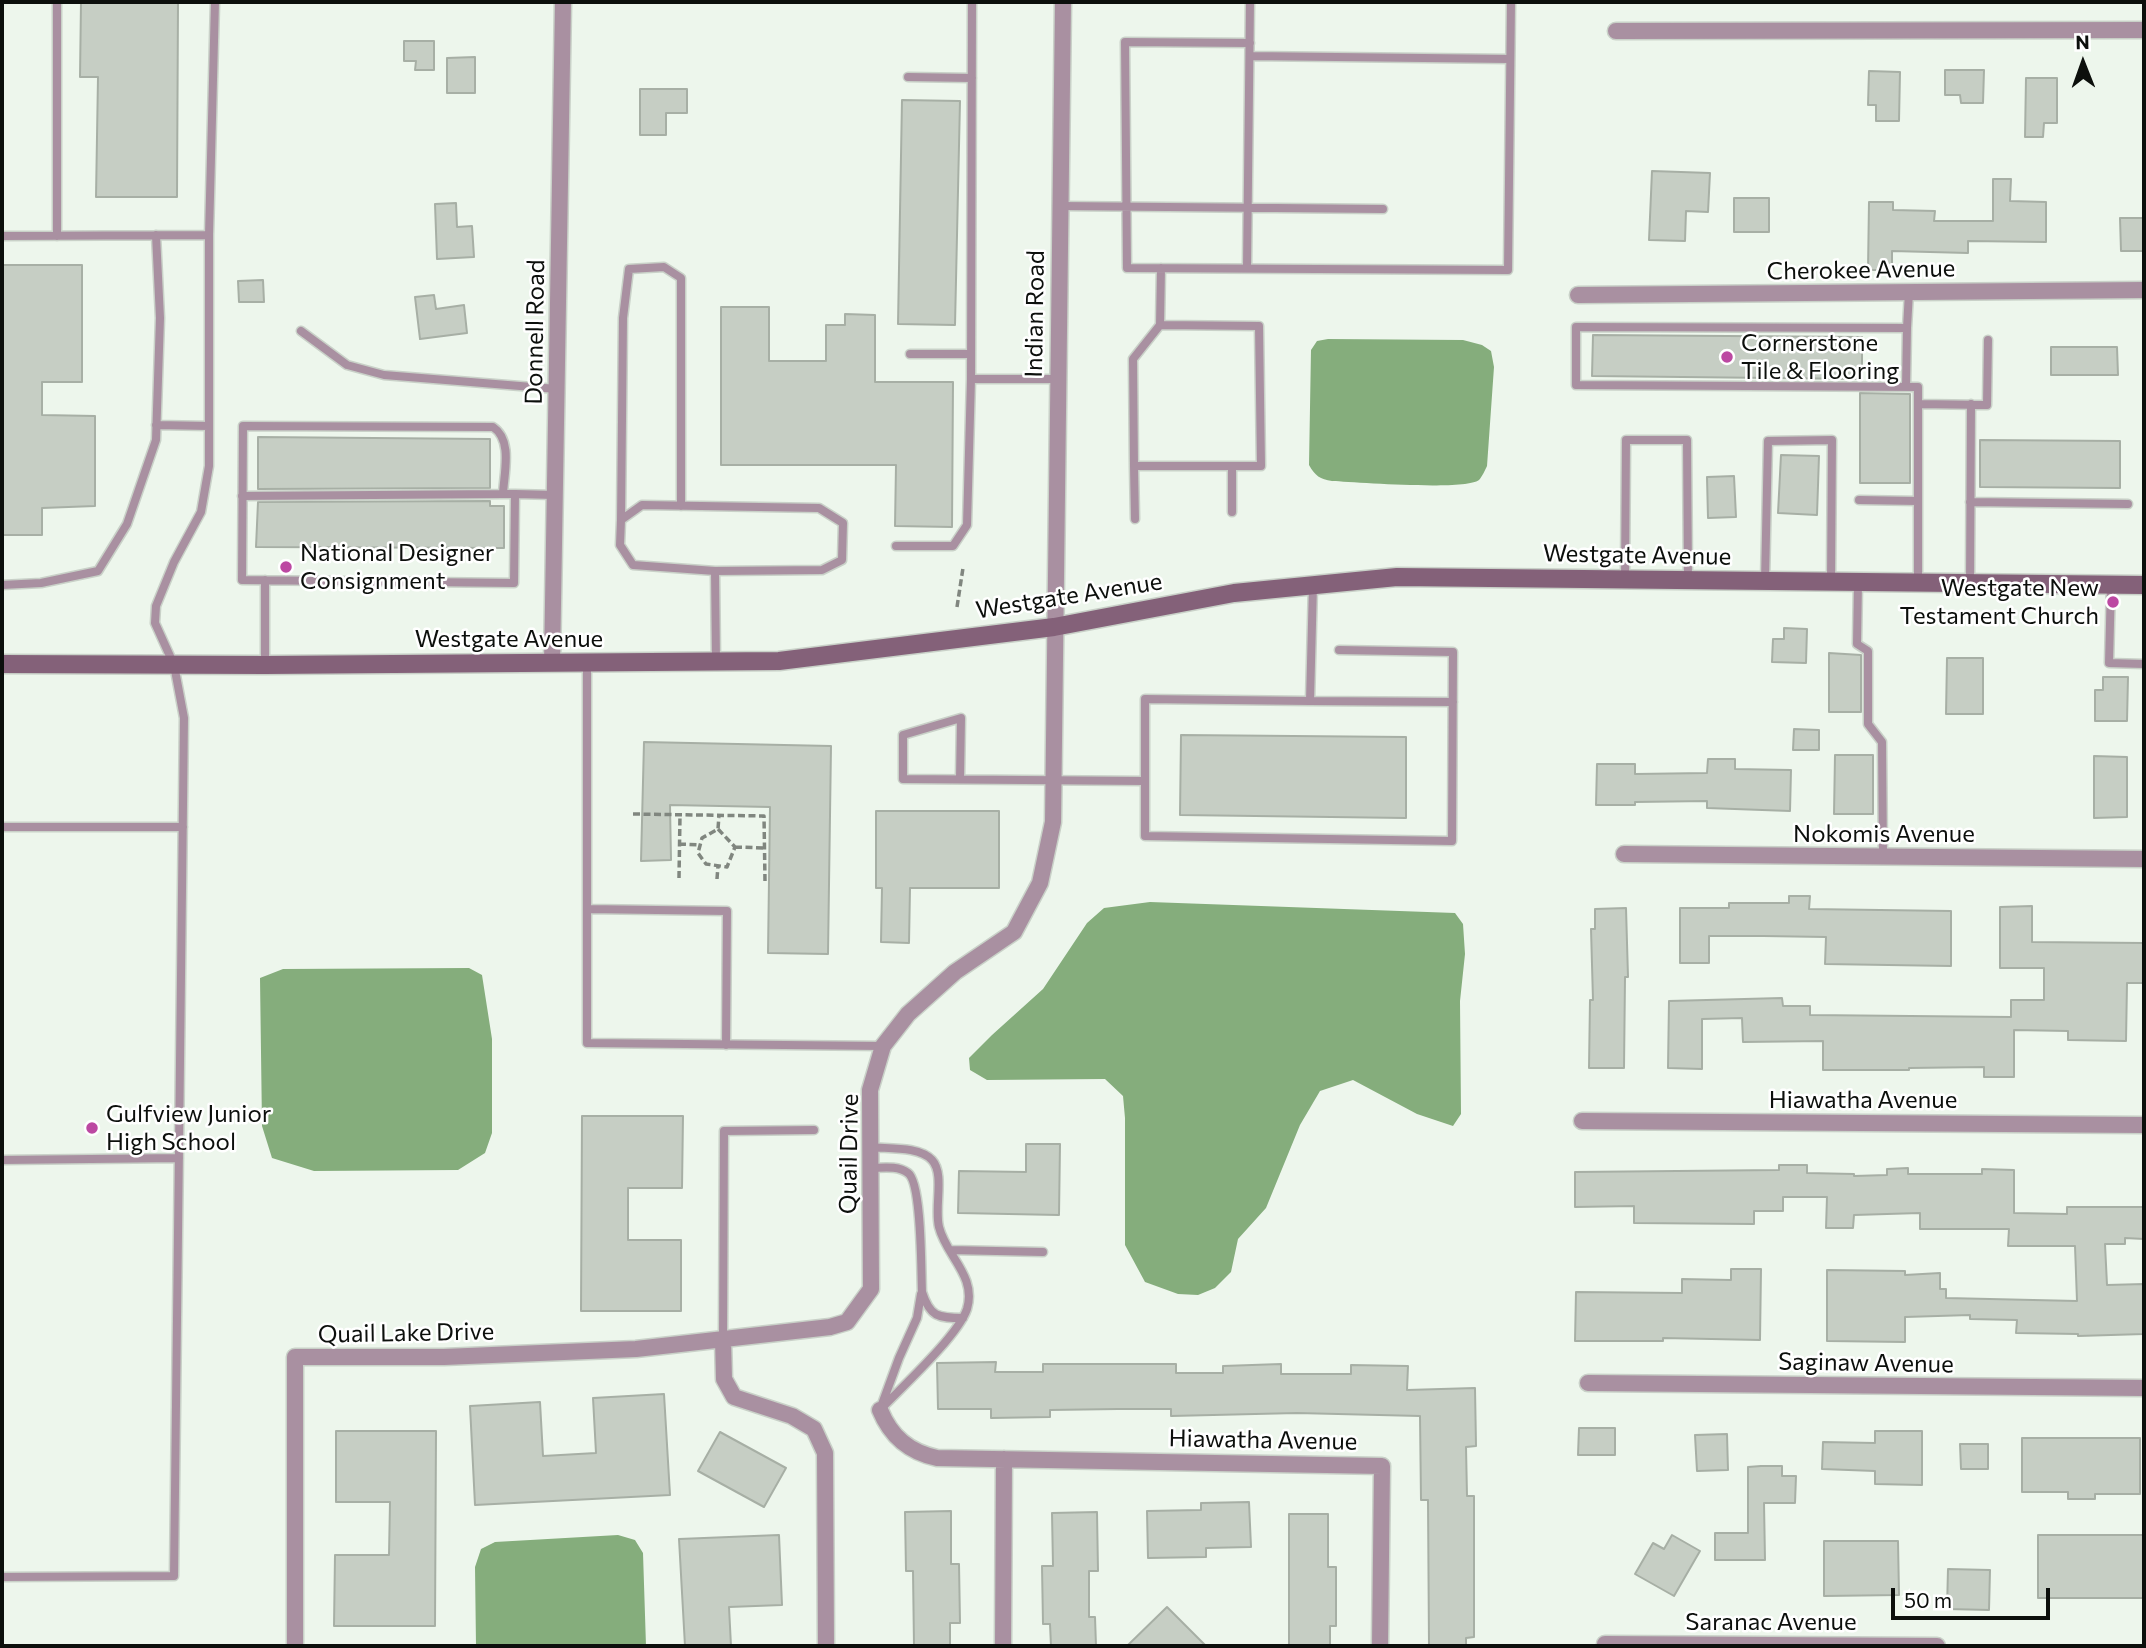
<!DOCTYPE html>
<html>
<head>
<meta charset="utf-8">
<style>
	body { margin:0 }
	#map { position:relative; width:2146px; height:1648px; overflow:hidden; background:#edf6ec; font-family:Commissioner,sans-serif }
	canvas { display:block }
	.frame { position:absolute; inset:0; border:4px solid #0c0f0c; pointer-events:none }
	.north { position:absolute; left:2048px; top:28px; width:70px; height:70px; -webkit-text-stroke:5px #fff; paint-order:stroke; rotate:359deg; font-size:19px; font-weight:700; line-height:28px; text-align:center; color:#0c0f0c }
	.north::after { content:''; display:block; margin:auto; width:24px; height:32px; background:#0c0f0c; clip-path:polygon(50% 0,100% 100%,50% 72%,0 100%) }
	.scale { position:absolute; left:1891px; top:1588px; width:159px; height:32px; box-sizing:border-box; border:4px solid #0c0f0c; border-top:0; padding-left:9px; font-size:21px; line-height:24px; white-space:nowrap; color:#0c0f0c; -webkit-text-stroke:5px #fff; paint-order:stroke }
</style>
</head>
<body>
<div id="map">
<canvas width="2146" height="1648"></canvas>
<div class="frame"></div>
<div class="north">N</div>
<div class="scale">50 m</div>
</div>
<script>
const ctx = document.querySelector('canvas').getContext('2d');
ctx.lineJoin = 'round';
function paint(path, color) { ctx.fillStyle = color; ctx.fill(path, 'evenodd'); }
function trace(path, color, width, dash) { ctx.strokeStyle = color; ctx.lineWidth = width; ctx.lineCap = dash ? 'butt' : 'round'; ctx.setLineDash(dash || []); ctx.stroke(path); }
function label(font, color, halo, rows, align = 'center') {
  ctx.font = font + ' Commissioner,sans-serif'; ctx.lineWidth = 5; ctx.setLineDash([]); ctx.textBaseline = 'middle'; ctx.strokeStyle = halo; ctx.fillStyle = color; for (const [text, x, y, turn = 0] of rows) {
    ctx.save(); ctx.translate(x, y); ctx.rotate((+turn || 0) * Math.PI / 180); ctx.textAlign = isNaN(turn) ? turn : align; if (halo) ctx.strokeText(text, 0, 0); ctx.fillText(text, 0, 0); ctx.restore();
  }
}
const water = new Path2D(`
	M1328,339L1463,340L1482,345L1491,351L1494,367L1487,466C1485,470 1482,477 1479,480C1464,491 1355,482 1332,481C1320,479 1315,476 1309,465L1311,350L1317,341Z
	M1150,902L1455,913L1463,924L1465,954L1460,1001L1461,1114L1453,1126L1417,1114L1353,1080L1320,1091L1300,1125L1266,1208L1238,1239L1231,1272L1215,1288L1198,1295L1178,1294L1145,1282L1125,1245V1118L1123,1096L1105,1079L987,1080L970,1070L969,1058L992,1035L1043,989L1087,923L1104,908Z
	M469,968L482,975L492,1039V1133L485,1153L458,1170L314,1171L272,1158L262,1126L260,978L283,969Z
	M618,1535L635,1540L643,1553L646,1646H476L475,1567L481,1549L495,1542Z`);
const building = new Path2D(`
	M81,2H178L177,197H96L98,77H80Z
	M404,41H434V70H415L416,61H404Z
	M475,57V93H447V58Z
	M1945,70H1984L1983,103H1961L1960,95H1945Z
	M1869,71L1900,72L1899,121H1876V105H1868Z
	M2026,78H2057V123H2044L2043,137H2025Z
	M640,89H687V113H666V135H640Z
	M902,100L960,101L955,325L898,324Z
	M1652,171L1710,173L1708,212L1686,211L1685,241L1649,240Z
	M1993,179H2011L2010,201L2046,202V242L1968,241V253L1892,251V270H1868L1869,202H1893V210L1935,211L1934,221H1993Z
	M1734,198H1769V232H1734Z
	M456,203L457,227L472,226L474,257L437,259L435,204Z
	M2120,218H2144V251H2121Z
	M2,265H82V382H42V415L95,416V506L42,508V535H2Z
	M263,280L264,302H239L238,281Z
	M434,295L436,309L464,305L467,333L420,339L415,297Z
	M721,307H769V361H826V325H845V314L875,315V382H953L952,527L895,526L896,465H721Z
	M1593,335L1862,337V379L1592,376Z
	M2051,347H2117L2118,375H2051Z
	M1860,393L1910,394V483H1860Z
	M258,437L490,439V488L258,489Z
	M1980,440L2120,441V488L1980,487Z
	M1781,455L1819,456L1817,515L1778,513Z
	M1734,476L1736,517L1708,518L1707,477Z
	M490,501V506H504V548L256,547L258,502Z
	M1784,628L1807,629L1806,663L1772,662L1773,639H1784Z
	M1829,653L1861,655V712H1829Z
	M1947,658H1983V714H1946Z
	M2103,677H2128L2127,721H2095V690H2103Z
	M1794,729L1819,730V750H1793Z
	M1181,735L1406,737V818L1180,815Z
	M644,742L831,746L828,954L768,953L770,807L670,805L671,860L641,861Z
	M1835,755H1873V814H1834Z
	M2094,756L2127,757V817L2094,818Z
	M1708,759H1735V769L1791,770L1790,811L1707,808V801L1635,802V805H1596L1597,764H1635V774L1707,773Z
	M876,811H999V888H910L909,943L881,942L882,888H876Z
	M1789,896H1810L1809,909L1951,911V966L1825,964L1826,937L1763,936H1709V963H1680V908H1729V903H1789Z
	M2032,906V942L2144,943V983H2127L2126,1041L2068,1040V1031L2014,1030V1077H1984V1067L1909,1068V1070H1823V1041L1743,1042L1742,1018L1702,1019V1069L1668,1068L1669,1001L1782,998L1783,1006H1810V1015L2011,1017V1000H2044V968H2000V907Z
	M1626,908L1628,977H1625L1624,1068H1589L1590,1000H1593L1591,929H1595V909Z
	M582,1116H683L682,1188H628V1240H681V1311H581Z
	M1026,1144H1060L1059,1215L958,1213L959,1171L1026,1172Z
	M1779,1165H1807V1173L1854,1174V1176L1887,1175V1169L1908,1168V1174H1982V1169L2014,1170V1213L2067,1214V1207H2144V1239L2125,1238V1244H2105L2107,1285L2144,1284V1334L2078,1336V1334L2016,1333L2017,1320L1970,1319V1315L1905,1317V1342L1827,1341V1270L1905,1271V1275L1940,1273V1289H1946V1298L2077,1301L2075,1246H2008L2009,1229H1920V1213L1854,1215L1853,1228H1826L1827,1197H1783V1211H1754V1224L1634,1223V1206L1575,1207V1172L1779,1170Z
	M1731,1269H1761L1760,1340L1663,1338V1341H1575L1576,1292L1682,1293V1279L1731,1280Z
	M996,1362L995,1372H1043V1364H1176V1373H1223V1366L1281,1364V1374H1351V1365L1408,1366L1407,1390L1475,1388L1476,1446L1466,1447L1467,1496H1474V1637L1466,1638V1646H1429L1428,1500H1421L1420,1416L1297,1413L1171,1416V1409H1118L1050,1410V1417L991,1418V1409H938L937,1363Z
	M664,1394L670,1495L475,1505L470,1406L540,1402L543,1456L596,1453L593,1398Z
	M1579,1428H1615V1455H1578Z
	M336,1431H436L435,1626H334L335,1555H389L390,1502H336Z
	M1875,1431H1922V1485L1875,1484V1471L1822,1469L1823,1442L1875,1443Z
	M720,1432L786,1468L764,1507L698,1471Z
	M1727,1434L1728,1470L1697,1471L1695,1435Z
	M2022,1438H2140V1494H2095V1499H2068V1492H2022Z
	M1960,1444H1988V1469H1961Z
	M1761,1466H1782V1476H1796L1795,1503H1764L1765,1560H1715V1533H1748V1467Z
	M1249,1502L1251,1547L1206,1548V1557L1148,1558L1147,1511L1201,1510V1503Z
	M951,1511V1564H959L960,1623H950V1646H914L913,1571H906L905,1512Z
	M1097,1512L1098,1571H1089V1617H1095L1096,1646H1051L1050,1624H1043L1042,1566H1053L1052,1513Z
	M1289,1514H1328V1567H1336V1626H1330V1646H1289Z
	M779,1535L782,1605L729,1607L731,1646H685L679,1539Z
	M1672,1535L1700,1551L1674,1596L1635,1574L1653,1543L1664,1549Z
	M2038,1535H2144V1598H2038Z
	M1824,1541H1898L1899,1595L1824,1596Z
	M1948,1569L1990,1570L1989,1610L1947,1609Z
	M1167,1607L1206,1646H1127Z`);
const path = new Path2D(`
	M957,607L963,568
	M633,814L764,816L765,881
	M718,829L735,847L727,867L706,864L698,853L702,838L718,829L719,815
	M679,844L700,845
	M735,847L764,848
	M679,878L680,815
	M717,879L718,865`);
const lane = new Path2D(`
	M1250,43L1125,42L1127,268L1508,270L1511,2
	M1250,56L1510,59
	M908,77L972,78
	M1060,206L1383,209
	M2,236L209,235
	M57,236V2
	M1247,268L1250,2
	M1909,292L1907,328L1576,327V385L1918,387V582
	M1160,325L1133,359L1134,466H1261L1259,326L1160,325L1161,268
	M301,331L347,365L384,375L557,389
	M910,354H970
	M971,379L972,2
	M1906,387L1907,328
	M1918,404L1987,405L1988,340
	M156,425L209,426
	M1134,466L1135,519
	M1232,466V512
	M515,494L555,495
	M242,496L503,494H515L514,583L242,580L243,426L493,427C513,440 504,473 503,494
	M1859,500L1918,501
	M1970,502L2128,504
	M642,505L819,508L843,523L842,560L822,570L715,571L633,565L620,545L621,520Z
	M621,520L623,318L629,269L664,267L681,278V506
	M896,546H953L967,525L971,379H1057
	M715,571L716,661
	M1625,579L1626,440H1687L1688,580
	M265,580V665
	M1765,581L1768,441L1832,440L1831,582
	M1858,582L1857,644L1868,651V724L1882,742L1883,857
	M1970,583L1971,404
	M2111,584L2109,663L2144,664
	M2,585L41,583L98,571L127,524L156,440L160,318L156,235
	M1313,585L1310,701L1145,699V836L1452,841L1453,652L1339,650
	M587,662V1043L883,1046
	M1310,701L1453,702
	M960,779L961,718L903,735V779L1145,781
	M2,827H183
	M587,909L727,911L726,1045
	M870,1147C888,1149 919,1146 932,1160C945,1174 934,1207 939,1227C946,1256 977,1276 967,1309C958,1336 902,1387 880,1410
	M2,1160L179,1158
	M870,1168C882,1168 897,1165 908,1173C922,1183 921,1271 922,1292C930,1317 938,1318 963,1318
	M950,1250L1043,1252
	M723,1339L724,1131L814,1130
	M881,1407L899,1358L917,1318L921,1294
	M2,1577L174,1576L184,718L174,665L155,623L156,606L174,562L201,512L209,466V235L215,2`);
const street = new Path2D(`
	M1616,31L2144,30
	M1578,295L2144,290
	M552,663L563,2
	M1624,854L2144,859
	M1582,1121L2144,1125
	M723,1339L724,1379L734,1397L792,1416L814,1429L825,1453L826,1646
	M1588,1383L2144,1388
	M880,1410C891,1437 909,1452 937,1458L1382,1466L1380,1646
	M1605,1644L1937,1646
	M295,1646V1357H444L636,1349L830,1327L847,1322L871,1289L870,1090L883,1046L908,1014L955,972L1014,932L1040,883L1053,822L1063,2
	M1003,1646L1004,1459`);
const secondary = new Path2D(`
	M2,664L265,665L779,661L1054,627L1234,593L1397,577L2144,585`);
const markers = [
	[1727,357,7,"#bc48a2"],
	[286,567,7,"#bc48a2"],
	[2113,602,7,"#bc48a2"],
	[92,1128,7,"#bc48a2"]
];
const streetNames = [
	["Cherokee Avenue",1861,270,-1],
	["Indian Road",1035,314,-89],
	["Donnell Road",535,332,-89],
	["Westgate Avenue",1637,555,1],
	["Westgate Avenue",1069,596,-9],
	["Westgate Avenue",509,639],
	["Nokomis Avenue",1884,834],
	["Hiawatha Avenue",1863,1100],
	["Quail Drive",849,1154,-89],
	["Quail Lake Drive",406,1333,-1],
	["Saginaw Avenue",1866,1363,1],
	["Hiawatha Avenue",1263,1440,1],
	["Saranac Avenue",1771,1622]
];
const poiNames = [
	["Cornerstone",1741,343],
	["Tile & Flooring",1741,371],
	["National Designer",300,553],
	["Consignment",300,581],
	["Westgate New",2099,588,"right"],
	["Testament Church",2099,616,"right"],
	["Gulfview Junior",106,1114],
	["High School",106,1142]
];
paint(water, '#85ad7c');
paint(building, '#c6cec4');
trace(building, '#a7afa5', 2);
trace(lane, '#c9d1c8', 11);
trace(street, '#c9d1c8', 19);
trace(secondary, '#c9d1c8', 21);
trace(path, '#80867f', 3.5, [7, 3.5]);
trace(lane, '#a990a1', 8);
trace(street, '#a990a1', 16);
trace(secondary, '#846179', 18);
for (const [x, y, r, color] of markers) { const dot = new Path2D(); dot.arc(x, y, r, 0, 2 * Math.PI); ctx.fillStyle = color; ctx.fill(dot); trace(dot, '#fff', 2.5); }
label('24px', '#0c0f0c', '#fff', streetNames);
label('24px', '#0c0f0c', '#fff', poiNames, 'left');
</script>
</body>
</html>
